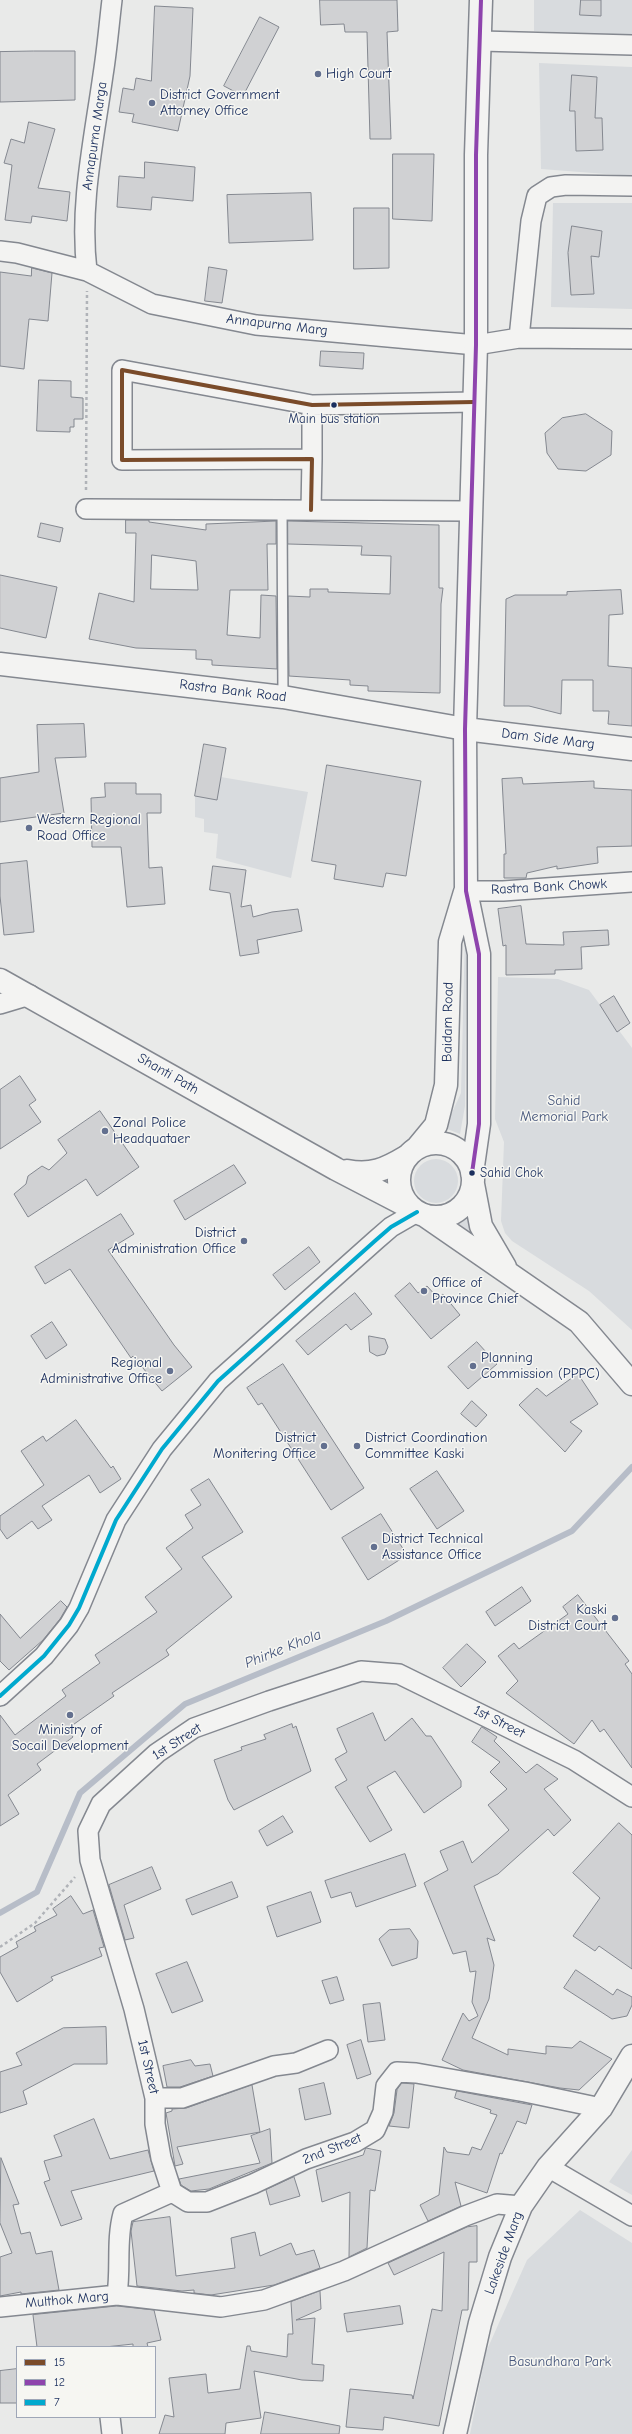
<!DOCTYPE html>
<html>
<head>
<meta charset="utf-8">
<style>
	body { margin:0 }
	#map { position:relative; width:632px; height:2434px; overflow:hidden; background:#e9eae9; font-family:"Comic Neue",sans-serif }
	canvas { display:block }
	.legend { position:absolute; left:16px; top:2346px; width:140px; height:72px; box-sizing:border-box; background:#f6f6f2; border:1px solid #9ea6b7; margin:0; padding:5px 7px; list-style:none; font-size:12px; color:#1b2f5e }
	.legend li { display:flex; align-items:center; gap:8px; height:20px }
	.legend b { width:20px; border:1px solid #9ea6b7 }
</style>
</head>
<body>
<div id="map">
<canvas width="632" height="2434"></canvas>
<ul class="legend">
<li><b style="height:5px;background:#7a4b2a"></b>15</li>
<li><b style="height:5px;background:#8e44ad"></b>12</li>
<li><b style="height:5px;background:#00a9ce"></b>7</li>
</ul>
</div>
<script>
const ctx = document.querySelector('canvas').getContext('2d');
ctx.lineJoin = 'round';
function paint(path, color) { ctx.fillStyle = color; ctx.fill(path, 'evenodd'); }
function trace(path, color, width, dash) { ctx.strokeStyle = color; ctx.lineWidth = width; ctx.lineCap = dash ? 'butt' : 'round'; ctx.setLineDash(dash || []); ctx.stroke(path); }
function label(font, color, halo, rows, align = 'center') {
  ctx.font = font + ' "Comic Neue",sans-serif'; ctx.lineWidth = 3; ctx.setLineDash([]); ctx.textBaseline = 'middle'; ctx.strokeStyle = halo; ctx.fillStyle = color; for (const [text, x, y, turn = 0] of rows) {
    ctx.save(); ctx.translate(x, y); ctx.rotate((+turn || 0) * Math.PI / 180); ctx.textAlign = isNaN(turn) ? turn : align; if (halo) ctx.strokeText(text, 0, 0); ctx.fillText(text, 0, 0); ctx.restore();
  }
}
const green = new Path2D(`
	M534,0H632V36L534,31Z
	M539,63L632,67V176L541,169ZM572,75L597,77L595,113L570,111ZM602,118L603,150L577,151L575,119Z
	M553,203H632V309L551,307ZM572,227L602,231L599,256ZM592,262L594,294L571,295L569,263Z
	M221,777L308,792L291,878L216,858L218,834L204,832V819L195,817V796Z
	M465,935H467L465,1106L460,1134L442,1127L449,1119L461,1093Z
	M498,977L558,979L589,990L632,1048V1330L589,1291L512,1241L505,1233L501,1221L504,1142L495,1119Z
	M414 1181a22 22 0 1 1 44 0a22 22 0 1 1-44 0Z
	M468,1211L484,1245L450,1220L460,1217Z
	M632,2150V2195L609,2182Z
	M580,2210L632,2243V2434H470L486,2352L527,2260Z`);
const stream = new Path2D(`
	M0,1913L37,1892L80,1793L185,1704L386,1621L572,1531L632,1467`);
const building = new Path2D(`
	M320,0H397L398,31L387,32L391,139H370L367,32H345L344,24L321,25Z
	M581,0H601V16L580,15Z
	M155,6L193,8L190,76L178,131L132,122L134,114L119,112L123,88L134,90L136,78L151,81Z
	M260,17L279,27L243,96L224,86Z
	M34,51H75V100L0,102V52Z
	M572,75L597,77L595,118H602L603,150L576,151L575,111H570Z
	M29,122L55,129L38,188L70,192L67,221L32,216L31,223L5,220L12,165L4,163L11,139L24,143Z
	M393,154H434L432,221L393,219Z
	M145,162L195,167L193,201L152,197L151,210L117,207L119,176L144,178Z
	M311,193L313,240L229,243L227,195Z
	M354,208H389V268L354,269Z
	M572,226L602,231L599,257L591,256L594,294L571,295L568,253Z
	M209,267L227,270L222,303L205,301Z
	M32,268L52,273L48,321L29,319L24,369L0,366V272L31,276Z
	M321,351L364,353L363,369L320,366Z
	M39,380L71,381V397L83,398V419H74V427H70V432L37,431Z
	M586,414L612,431L611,455L586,471L558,469L547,453L545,433L562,418Z
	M126,520H149V522L206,530V524L276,521V544H267L268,590H230L227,635L260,638L261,595L276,596L277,669L212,665V660L196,659V650L136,648L89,639L99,593L134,602L136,533H126ZM152,555L196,561L198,590L151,589Z
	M288,521L439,525V588H443L441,604L440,693L368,691V686L350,685V680L289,676L288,596L310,597V589H328V592L390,594L391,556L361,555L362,546L288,544Z
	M41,523L63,528L60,542L38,537Z
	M0,575L57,587L46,638L0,628Z
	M621,590L623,614L609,615L608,666L632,668V726L608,724L609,711H593V680H562L561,714L529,706H504L506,599L515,595H567V592Z
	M84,724L86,757L55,758L64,813L0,822V778L39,772L37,725Z
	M204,744L226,748L217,800L195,796Z
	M327,765L421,781L406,876L386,873L383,887L334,879L336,865L312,861Z
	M522,778L523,784L594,781V788L632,790V846L597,847L598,863L557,869V866L527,873L526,878H504V854H506L502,779Z
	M105,783H136V794H161V813H147L149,868L162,867L165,904L127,907L121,847H92L91,798L105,797Z
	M27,861L34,932L4,935L0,896V864Z
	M213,866L246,870L241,907L251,905L253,917L272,912L298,909L302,931L257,940L259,953L240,956L230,893L210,890Z
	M521,906L526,944L564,945L563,932L608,930L609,945L581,947L582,969L555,970V974L506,975V945L503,946L498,909Z
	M614,996L630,1023L617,1032L600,1005Z
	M20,1076L36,1100L29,1105L41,1122L0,1149V1090Z
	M100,1111L139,1167L97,1196L86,1179L28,1217L14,1194L26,1184L28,1176L42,1166L49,1170L67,1153L58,1140Z
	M234,1165L246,1183L185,1220L174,1201Z
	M121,1214L134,1234L108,1250L174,1345L192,1367L162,1391L133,1356L131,1358L70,1269L45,1284L35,1267Z
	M309,1247L320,1262L285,1290L273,1275Z
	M410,1283L418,1293L427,1286L438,1298L443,1294L460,1315L431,1339L395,1296Z
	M355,1293L372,1314L351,1330L346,1324L308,1355L296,1341Z
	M52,1322L67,1345L46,1359L31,1336Z
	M369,1336L385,1339L388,1347L385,1354L377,1356L370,1352Z
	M477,1342L497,1364L468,1389L448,1367Z
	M283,1364L364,1488L331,1510L262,1403L258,1405L247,1388Z
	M578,1374L598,1404L570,1422L582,1431L565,1452L519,1405L537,1388L546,1396Z
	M472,1401L487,1415L476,1427L461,1414Z
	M76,1420L111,1468L113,1466L121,1479L100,1493L89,1475L42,1506L52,1520L38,1529L32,1521L7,1539L0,1529V1516L44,1485L21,1451L43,1436L46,1441Z
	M437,1471L464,1511L437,1529L410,1489Z
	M209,1479L243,1532L202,1557L232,1597L166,1650L169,1655L112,1693L114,1696L67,1729L73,1737L37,1764L41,1770L8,1795L19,1814L0,1826V1715L15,1735L66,1696L62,1690L100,1663L95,1655L157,1612L145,1597L182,1569L166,1548L193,1528L185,1515L201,1505L191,1490Z
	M381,1514L407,1555L368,1580L342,1538Z
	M522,1587L531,1601L495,1626L486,1612Z
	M578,1595L629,1661L625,1664L632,1674V1768L604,1729L600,1732L592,1720L574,1744L506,1693L518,1681L498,1656L514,1643L519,1649L568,1614L563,1607Z
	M61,1601L67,1607L60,1619L43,1640L9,1670L0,1661V1614L20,1638Z
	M467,1644L486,1662L461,1687L443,1668Z
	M373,1713L385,1741L412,1718L426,1736H431L461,1781V1787L424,1813L395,1771L367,1787L392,1830L370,1842L335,1787L347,1780L335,1759L347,1752L337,1729Z
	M292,1724L293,1728L296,1726L311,1771L234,1810L228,1800L214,1760L242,1750L241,1747L266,1739L264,1735Z
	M482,1727L497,1737L494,1741L526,1773L537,1764L558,1779L544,1789L571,1820L554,1836L548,1829L498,1874L474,1886L495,1941L487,1938L494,1965L489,1999L472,2038L508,2055V2049L546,2054V2046L572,2048L580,2041L612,2059L579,2090L560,2088L463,2070L442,2060L463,2013L469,2021L478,2016L472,2002L476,1971L470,1972L466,1951L453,1954L424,1883L448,1870L440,1851L463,1841L472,1863L509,1830L488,1805L507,1789L490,1772L500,1762L472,1742Z
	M283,1816L293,1832L267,1846L259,1831Z
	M619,1823L632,1835V1969L599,1946L595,1951L573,1936L600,1898L573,1873Z
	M405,1854L416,1886L356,1907L351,1892L331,1898L325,1881Z
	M152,1867L161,1889L124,1905L134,1938L125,1940L109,1885Z
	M232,1882L238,1897L192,1915L186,1900Z
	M311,1892L321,1922L277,1937L267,1907Z
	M71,1896L83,1914L93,1910L104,1947L99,1948L102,1956L51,1977L53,1980L17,2002L0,1972V1957L18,1947L16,1942L36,1931L34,1927L57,1915L53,1909Z
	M410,1929L418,1941L417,1958L392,1966L379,1939L389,1930Z
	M187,1962L203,2001L172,2013L156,1974Z
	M576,1970L613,1995L617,1989L632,1997V2005L627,2016L612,2019L564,1988Z
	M337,1977L344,2000L330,2004L322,1981Z
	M380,2003L385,2040L368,2042L363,2005Z
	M106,2027L107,2064H74L23,2091L27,2104L0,2113V2072L22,2065L16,2053L63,2028Z
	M361,2040L371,2074L357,2079L347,2045Z
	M191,2060L195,2066L210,2064L213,2076L180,2087H167L163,2066Z
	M324,2083L331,2114L305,2120L299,2089Z
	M402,2083L414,2084L409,2128L389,2126L394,2113L397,2090Z
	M252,2085L260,2132L177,2147L183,2164L175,2166L166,2113L172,2111V2109L186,2108Z
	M457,2091L532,2105L526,2124L517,2121L502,2154L500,2153L487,2193L455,2182L461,2206L428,2221L420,2205L439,2195L444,2147L447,2152L469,2155L472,2147L481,2150L497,2115L490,2113L491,2110L455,2098Z
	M94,2119L110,2159L148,2150L154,2171L71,2191L82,2219L61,2226L44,2182L50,2180L44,2161L62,2156L54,2136Z
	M270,2129L272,2163L209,2189L191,2191L181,2185L179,2179L260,2163L251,2136Z
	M366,2148L381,2151L375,2191L370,2190L367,2248L349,2257L350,2192L322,2202L316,2170L363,2155Z
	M1,2158L19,2204L13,2205L21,2234L30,2232L36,2254L52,2251L59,2290L21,2294V2292L0,2296V2257L12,2253L0,2223Z
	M294,2177L300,2196L270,2205L266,2190Z
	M170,2217L176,2276L235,2268L231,2238L255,2232L260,2256L291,2243L296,2255L314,2250L320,2268L274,2285L211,2295L194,2293V2290L182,2291L137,2286L131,2231L133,2222Z
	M477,2226V2262H469L468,2310H462L439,2426L384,2417L383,2430L346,2427L350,2389L412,2395L413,2399L432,2309L442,2311L444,2252L394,2275L388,2263L467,2227Z
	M320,2291L321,2309L296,2320L315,2318L312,2364L324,2365L323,2381L302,2380L254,2371L261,2418L226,2423L225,2434H159L165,2415L174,2417L169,2378L206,2374L208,2393L240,2389L247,2346H250L251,2351L287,2357L288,2334H293L291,2302Z
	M117,2306L154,2310L161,2340L147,2343L148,2347H133V2344L105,2347H37L33,2315Z
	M400,2306L403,2324L347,2332L344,2314Z
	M17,2369V2403H0V2371Z
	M265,2412L340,2426L339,2434H261Z`);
const path = new Path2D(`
	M86,490L87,291
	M0,1947L35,1923L75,1877`);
const lane = new Path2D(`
	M282,510L283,697`);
const street = new Path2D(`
	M481,41L632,45
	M0,251L17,253L87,271L152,304L256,325L476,345L519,338L632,339
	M87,271C79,206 94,140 103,75C107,50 109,25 112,0
	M519,338L531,221L537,196L551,187L566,185L632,186
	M312,405V459
	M86,509L471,511
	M311,510L312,459L122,460V370L312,405L474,402
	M466,891H503L632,882
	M0,1004L30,995
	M0,1696L44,1656L69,1625L79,1608L116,1520L162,1449L218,1381L376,1240L391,1227L417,1212
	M155,2098H182L274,2066L296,2063L328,2050
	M548,2167L632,2216
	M172,2192L161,2158L155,2124V2098L134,2009L90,1860L88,1831L101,1804L157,1753L194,1728L269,1701L361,1671L399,1674L574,1760L632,1797
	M172,2192L188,2202H207L253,2184L306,2159L355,2142L375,2130L383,2112L386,2086L397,2072L416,2073L525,2092L601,2108
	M117,2295L221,2307L264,2300L344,2271L465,2216L497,2204L521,2206
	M0,2307L117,2295C121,2268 116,2240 123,2214L172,2192
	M110,2417L112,2434`);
const secondary = new Path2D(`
	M0,664L283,697L465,729
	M0,980L336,1169L411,1208
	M347,1171C371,1176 386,1169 406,1157`);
const primary = new Path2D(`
	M465,729L632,749
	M399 1180a37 37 0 1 1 74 0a37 37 0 1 1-74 0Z
	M417,1148L436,1125L446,1085L450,942L465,892
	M472,1173L479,1124V954L466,891L465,729L476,345V155L481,0
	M473,1184L481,1226L505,1267
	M424,1215L579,1322L632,1384
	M455,2434L480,2323L500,2257L521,2206L548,2167L601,2108L632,2056`);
const bus1 = new Path2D(`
	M311,510L312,459L122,460V370L312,405L474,402`);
const bus2 = new Path2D(`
	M472,1173L479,1124V954L466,891L465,729L476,345V155L481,0`);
const bus3 = new Path2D(`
	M0,1696L44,1656L69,1625L79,1608L116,1520L162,1449L218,1381L376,1240L391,1227L417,1212`);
const markers = [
	[318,74,4,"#63708f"],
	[152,103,4,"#63708f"],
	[334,405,3.5,"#1b2f5e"],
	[29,828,4,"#63708f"],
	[105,1131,4,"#63708f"],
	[472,1173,3.5,"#1b2f5e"],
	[244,1241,4,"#63708f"],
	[424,1291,4,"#63708f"],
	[473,1366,4,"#63708f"],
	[170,1371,4,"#63708f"],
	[324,1446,4,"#63708f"],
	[357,1446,4,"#63708f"],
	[374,1547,4,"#63708f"],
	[615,1618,4,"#63708f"],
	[70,1715,4,"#63708f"]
];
const busNames = [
	["Main bus station",334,419],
	["Sahid Chok",480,1173,"left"]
];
const poiNames = [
	["High Court",326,74],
	["District Government",160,95],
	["Attorney Office",160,111],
	["Western Regional",37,820],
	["Road Office",37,836],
	["Zonal Police",113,1123],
	["Headquataer",113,1139],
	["District",236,1233,"right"],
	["Administration Office",236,1249,"right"],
	["Office of",432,1283],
	["Province Chief",432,1299],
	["Planning",481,1358],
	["Commission (PPPC)",481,1374],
	["Regional",162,1363,"right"],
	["Administrative Office",162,1379,"right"],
	["District",316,1438,"right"],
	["Monitering Office",316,1454,"right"],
	["District Coordination",365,1438],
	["Committee Kaski",365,1454],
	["District Technical",382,1539],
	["Assistance Office",382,1555],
	["Kaski",607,1610,"right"],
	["District Court",607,1626,"right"],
	["Ministry of",70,1730,"center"],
	["Socail Development",70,1746,"center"]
];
const streetNames = [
	["Annapurna Marga",95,136,-82],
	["Annapurna Marg",277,325,7],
	["Rastra Bank Road",233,691,7],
	["Dam Side Marg",548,739,7],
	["Rastra Bank Chowk",549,887,-3],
	["Baidam Road",448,1022,-89],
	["Shanti Path",168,1074,30],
	["1st Street",499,1722,27],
	["1st Street",177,1742,-33],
	["1st Street",148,2067,77],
	["2nd Street",332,2149,-22],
	["Lakeside Marg",504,2253,-70],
	["Multhok Marg",67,2300,-5]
];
const parkNames = [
	["Sahid",564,1101],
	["Memorial Park",564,1117],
	["Basundhara Park",560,2362]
];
const waterNames = [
	["Phirke Khola",283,1649,-22]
];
paint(green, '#d8dbde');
trace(stream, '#b7bdc8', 6);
paint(building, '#d0d1d3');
trace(building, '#848890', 1);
trace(lane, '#848890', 12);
trace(street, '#848890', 22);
trace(secondary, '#848890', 25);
trace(primary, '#848890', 25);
trace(path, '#b0b3b8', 2.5, [3, 3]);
trace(lane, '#f3f3f2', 9);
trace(street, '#f3f3f2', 19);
trace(secondary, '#f3f3f2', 22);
trace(primary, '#f3f3f2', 22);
trace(bus1, '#7a4b2a', 4);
trace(bus2, '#8e44ad', 4);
trace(bus3, '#00a9ce', 4);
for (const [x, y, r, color] of markers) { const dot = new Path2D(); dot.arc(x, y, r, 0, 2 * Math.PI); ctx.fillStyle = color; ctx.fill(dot); trace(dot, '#f6f6f2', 1.5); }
label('13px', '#1b2f5e', '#f6f6f2', busNames);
label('14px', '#1b2f5e', '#f6f6f2', poiNames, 'left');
label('14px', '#1b2f5e', '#f6f6f2', streetNames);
label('14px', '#47577c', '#f6f6f2', parkNames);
label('italic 15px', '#44547a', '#f6f6f2', waterNames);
</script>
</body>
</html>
